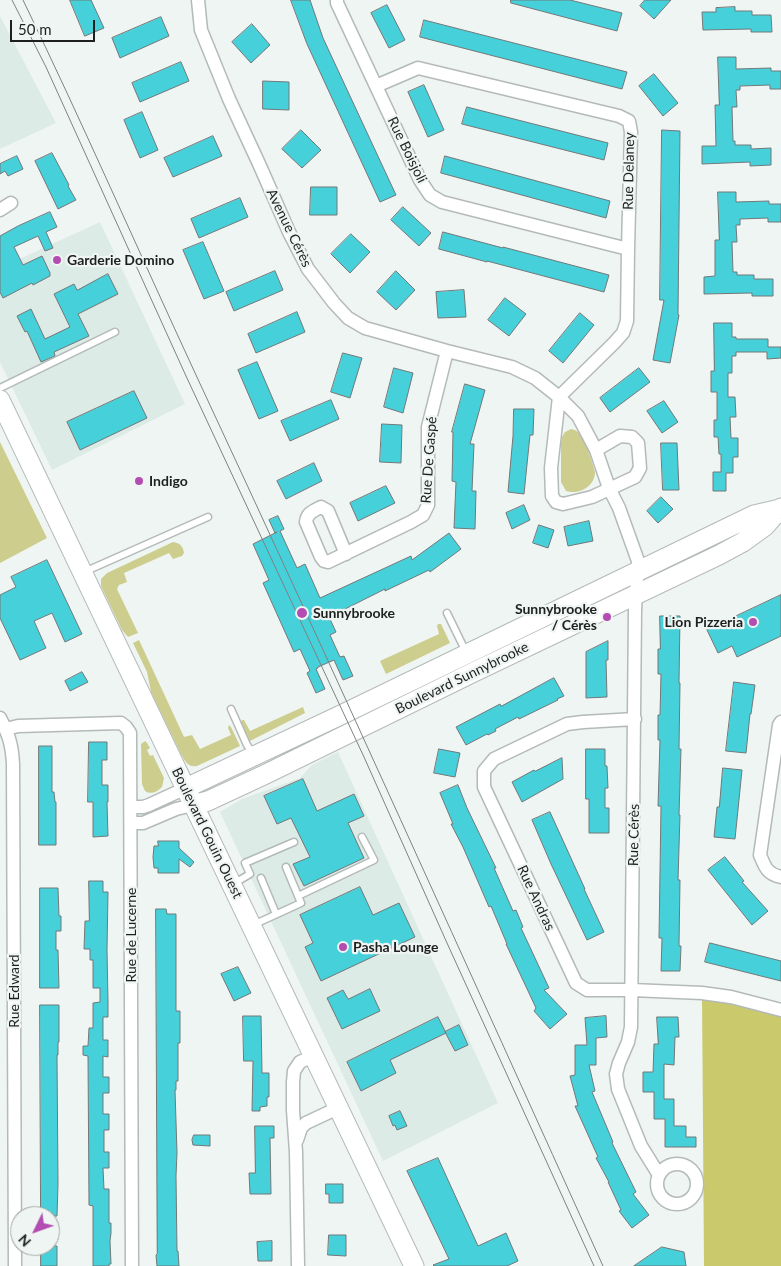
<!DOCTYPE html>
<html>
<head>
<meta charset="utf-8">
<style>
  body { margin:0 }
  #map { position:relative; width:781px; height:1266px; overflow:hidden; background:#eff5f3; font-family:Lato,sans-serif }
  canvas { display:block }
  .north { position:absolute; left:10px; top:1206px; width:50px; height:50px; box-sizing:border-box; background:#eff5f3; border:1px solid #9ba09e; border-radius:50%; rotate:228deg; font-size:14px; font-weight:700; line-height:20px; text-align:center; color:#1e201f }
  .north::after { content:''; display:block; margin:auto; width:18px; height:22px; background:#b34db1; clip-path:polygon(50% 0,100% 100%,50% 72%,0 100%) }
  .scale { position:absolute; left:10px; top:20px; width:85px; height:22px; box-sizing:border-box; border:2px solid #1e201f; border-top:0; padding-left:6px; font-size:15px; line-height:18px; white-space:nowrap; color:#1e201f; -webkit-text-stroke:4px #eff5f3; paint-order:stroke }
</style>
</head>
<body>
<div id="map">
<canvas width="781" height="1266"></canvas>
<div class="north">N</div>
<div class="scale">50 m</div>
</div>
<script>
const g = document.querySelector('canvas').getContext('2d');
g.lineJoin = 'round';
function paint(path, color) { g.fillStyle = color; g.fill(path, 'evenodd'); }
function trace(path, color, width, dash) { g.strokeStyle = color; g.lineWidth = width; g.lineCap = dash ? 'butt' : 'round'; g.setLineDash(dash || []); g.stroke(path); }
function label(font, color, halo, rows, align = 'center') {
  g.font = font + ' Lato,sans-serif'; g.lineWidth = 4.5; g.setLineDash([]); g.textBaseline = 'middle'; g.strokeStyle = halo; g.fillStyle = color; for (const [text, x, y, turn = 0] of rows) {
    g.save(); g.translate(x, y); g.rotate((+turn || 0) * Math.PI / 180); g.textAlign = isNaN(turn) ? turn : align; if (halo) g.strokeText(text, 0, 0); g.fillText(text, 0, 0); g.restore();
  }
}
paint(new Path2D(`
  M0 16 56 123 0 149Z
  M100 222 185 404 52 470 0 362V268Z
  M338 752 498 1103 383 1161 220 812 242 799 300 778 312 765Z`), '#dcebe5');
paint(new Path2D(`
  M571 429C575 430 578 431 581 435 585 439 594 467 595 472 595 487 578 495 566 491L561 482V444L562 437 565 432Z
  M0 442 47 538 0 563Z
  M173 542C180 543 183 546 184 553L182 556 173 559 169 553 124 573 127 582 119 585 117 589 138 633 128 637 122 630 101 586V579L107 573 122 566Z
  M438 624H441L442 626 450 643 386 674 380 661 439 634 437 626Z
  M139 640 184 737 192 735 200 749 231 735 228 728 229 725 231 727 240 746 197 766C188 768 185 761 181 754L151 692 147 672 133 643Z
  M303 707 305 713 250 741 241 722 242 720H244L250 731Z
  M145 741 147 743 150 748 147 750 150 756 153 755 164 778 162 787C157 792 151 795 145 791L142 784 141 744Z`), '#cdcd8d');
paint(new Path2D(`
  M702 993 781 1010V1266H704Z`), '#cac96b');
const building = new Path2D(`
  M70 0H91L104 28 85 36Z
  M291 0H310L323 38 396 195 380 202 307 44Z
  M511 0H570L622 13 617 31 511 3Z
  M645 0H671L654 19 640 6Z
  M387 5 405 40 389 48 371 13Z
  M735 7V11H752V15H771L772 32H751V29L703 30 702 12H716V8Z
  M161 17 169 36 120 58 112 38Z
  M424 20 627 72 622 89 420 37Z
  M252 24 270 45 251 63 232 42Z
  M718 57H736V69L771 68V71H781V89H770V85L740 86V90H736L737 107H732L733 141H735V145H751V149L771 148V165L750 166V162L702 164V146H716L715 105H719Z
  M181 62 189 81 140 102 132 83Z
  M654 74 678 103 663 116 639 86Z
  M263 81 289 82V110L263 109Z
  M424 85 444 130 428 137 408 92Z
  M467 107 608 143 604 160 462 124Z
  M142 112 158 150 140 158 124 120Z
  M301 130 321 150 302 168 282 149Z
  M662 130 680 131 678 314 679 315 670 363 653 360 664 300H660Z
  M213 136 222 156 173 177 164 158Z
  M52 153 69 185 68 186 76 200 58 209 35 161Z
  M17 156 23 169 8 176 5 171 0 174V164Z
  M445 156 610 201 606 218 441 173Z
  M311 187H337V215H310Z
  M718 192H736V202L769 201V204H781V222H768V218L740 219V225H736L737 242H732L733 272H737V275H754V279H773V296H752V293L704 294V277L715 276V240H719Z
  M240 198 248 217 199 238 191 219Z
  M403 207 431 233 419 246 391 220Z
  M50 212 57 227 46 232 53 248 45 251 38 236 14 247 23 265 42 256 50 273V276L33 285 32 283 3 298 0 292V236L18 226Z
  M443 232 503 248V247L609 275 604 292 487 261V262L439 249Z
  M351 234 370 252 350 273 331 254Z
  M203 242 224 291 204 299 183 250Z
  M275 271 283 290 234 311 226 292Z
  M396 271 415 290 396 310 377 292Z
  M108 274 118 294 78 314 89 336 54 352 55 356 41 362 27 331 25 332 17 316 31 309 45 339 70 327 54 294 74 284 77 290Z
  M464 290 466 317 438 318 436 292Z
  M505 298 526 314 509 336 488 320Z
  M297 312 305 332 256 353 248 334Z
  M580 313 594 325 563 363 549 351Z
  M714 323H732V337H736V339H768V347H781V358L767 359V352H736V356H732V373H728V397H735L736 417H730L731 438H738V457H733V473H726V491H713V472H721V454H719L718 437H714V420H717V392H711V371H714Z
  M343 353 362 358 350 398 331 392Z
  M257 362 278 411 259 419 238 370Z
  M394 368 413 373 403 413 384 407Z
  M639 368 650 382 610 412 600 398Z
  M465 384 485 390 470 444H474L472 491H476L475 529 454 528 456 482 452 481 453 432H452Z
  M134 391 147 418 80 450 67 422Z
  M331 400 339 419 290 441 281 421Z
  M664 401 678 422 662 433 647 411Z
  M514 409H534L533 435H530L524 494 508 492 513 436Z
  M382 424 402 425 401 463 380 462Z
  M661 443H677L679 490H663Z
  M314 463 322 481 286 499 277 481Z
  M386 486 395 503 358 521 350 503Z
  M661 497 673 509 658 523 647 511Z
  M524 505 530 520 512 529 506 513Z
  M278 516 284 529 280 531 297 568 305 564 320 598 411 556 412 560 449 533 461 549 430 572 429 570 385 591V589L329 617 336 632 330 635 340 657 344 656 353 676 343 680 334 660 318 667V668L316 669 325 689 316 693 307 673 310 671 300 649 294 652 263 583 269 580 253 544 277 532 275 533 269 520Z
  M589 521 593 541 568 546 564 527Z
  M539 525 554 530 548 548 533 543Z
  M47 560 82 634 65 642 52 613 34 621 46 648 20 660 0 618V595L16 587 11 577Z
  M781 595V636L737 657 732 646 718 653 707 630Z
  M660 616H680L679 683H680L679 749H681L679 815H680L678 880H680L679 946H681L680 971H661L662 938H659L661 806H658L660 740H658V715H660L661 674H658V649H660Z
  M608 641V660H606L607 697 586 698V652Z
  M82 672 88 682 70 691 65 681Z
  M554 678 564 696 557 699 558 700 519 719 518 717 495 729 496 731 488 735 487 734 466 745 456 727 500 704 501 706Z
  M734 682 755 685 751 714H750L746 753 726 751Z
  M89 742H107V760H102V785H108V802H107L108 836 93 837V802H88Z
  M39 746H52V792H54L55 802H56V845H39Z
  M439 749 460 753 455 777 434 773Z
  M586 749H605V766H607L608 788H605V808H609V833H589V799H586Z
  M562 758 563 779 522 802 512 782 534 770 535 771Z
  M723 768 742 770 735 839 714 837 717 807H719Z
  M303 779 317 811 354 794 364 816 348 823 364 858 304 886 293 864 310 857 291 818 277 824 264 796Z
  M458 785 467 808 496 868H494L513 911 516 910 523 927 521 928 549 988 544 990 567 1014 550 1029 534 1011 536 1008 506 944H507L491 906 489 907 463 847 451 824H453L440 793Z
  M550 812 585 889H584L604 932 587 940 551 864 532 820Z
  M158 841H179V848L194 862 190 867 179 859V873H158V868H154L153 857 154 846H158Z
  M725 857 744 881 742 882 768 911 752 925 708 870Z
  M89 881H103V892H108L107 950 108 1002V1017H103V1040H108V1057L103 1056V1077H109V1093H103V1114H109V1130H104V1152H109V1168H103L104 1189H109V1223H111V1233L110 1241 111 1264H109V1266H93V1206L89 1205 88 1056 83 1055V1046H88L89 1028H93V1003L100 1002V988H93V960H90V949H84L85 921H89Z
  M360 887 373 915 399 903 415 937 321 981 305 947 313 943 300 915Z
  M40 888H58L59 916H61V931H56V950H58L59 988H40Z
  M156 909H166L167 914H176V1011H180V1043H178V1081H176V1090H175L177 1153 176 1176 177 1251H178L179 1266H157L156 1255 157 1254Z
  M710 943 781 961V981L705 962Z
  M238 967 251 993 234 1001 221 974Z
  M370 989 380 1011 342 1029 327 998 343 990 348 999Z
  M40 1005H59V1042H58V1055H57L58 1184 57 1216H41Z
  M243 1016H261L262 1073H269V1097H267V1106L260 1107V1111H252L253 1061H244Z
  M606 1016 607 1037 596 1038V1065H589L595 1091 592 1092 613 1142 612 1143 636 1192 633 1194 649 1215 632 1228 619 1211 621 1210 608 1182H609L596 1158 598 1157 575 1106H578L570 1076 575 1075V1045H587L585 1018Z
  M438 1017 446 1033 390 1060 396 1073 361 1091 347 1062Z
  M657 1017H678L679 1037H675L674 1065 664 1064V1099H674V1126H686V1137H696V1147H665V1119H654V1092H643V1072H653L654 1044H658Z
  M459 1025 468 1045 455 1051 445 1032Z
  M400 1111 407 1126 397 1130 395 1125 393 1126 389 1116Z
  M255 1126H274V1138H270L271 1194H250L249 1173H255Z
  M194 1135H210V1146L193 1145 192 1140Z
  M438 1158 478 1246 506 1233 518 1261 507 1266H434L433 1265 449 1259 407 1171Z
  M326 1184H343V1203H329V1194H326Z
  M329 1235H346V1256L328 1255Z
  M272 1241V1261H258L257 1242Z
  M41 1246H57V1266H41Z
  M662 1247 684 1252 686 1266H634Z`);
paint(building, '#45d0da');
trace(building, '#727878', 1);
const lane = new Path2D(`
  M0 388 115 332
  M84 572 208 517
  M447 613 466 652
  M231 709 247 745 254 755
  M261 878 276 914
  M233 884 250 874 245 863 294 842
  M298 896 374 860 362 837
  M253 925 301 903 286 867`);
const street = new Path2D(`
  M198 0 201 30 229 99 260 166 289 232 308 269 334 303 348 318 365 328 447 351 512 367 535 378 559 397 578 416 596 450 609 488 619 508 638 561 635 610 631 1027 628 1042 619 1063 616 1074 618 1089 641 1146 659 1175
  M337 0V3L420 180 430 195 442 202 628 249
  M376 86 418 68 619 116 629 121 631 132 628 249 627 321 623 333 614 343 559 397
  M0 210 11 203
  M559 397 551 468 552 496 556 502 563 504 592 497 635 477 640 468 638 443 632 437 620 436 596 450
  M346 554 328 511 321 507C313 511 307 513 306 522L321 557 324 561 328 562 411 522 423 515 428 505V427L447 351
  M0 718C9 735 12 745 13 764L15 1266
  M635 719 583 722 567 724 494 759 484 771V787L576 983 587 990H632L702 993 731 997 781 1010
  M781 722 779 725 760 855C765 867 767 874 781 877
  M6 729 18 726 121 723 126 727 130 733 132 1266
  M131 807H143L149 805 186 788
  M131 823H143L176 809 193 805
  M297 1140 301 1128 306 1123 338 1108
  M657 1184a20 20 0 1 1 40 0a20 20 0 1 1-40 0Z
  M298 1266 296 1152 293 1110V1082L294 1071 300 1062 313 1056`);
const secondary = new Path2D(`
  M0 400 414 1266
  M186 788 343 714 754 515 780 509
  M193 805 208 801 266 774 476 671 719 555 743 542 765 526 781 508`);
trace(lane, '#b4bab8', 9);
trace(street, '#b4bab8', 15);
trace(secondary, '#b4bab8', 21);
trace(lane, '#fff', 6);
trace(street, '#fff', 12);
trace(secondary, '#fff', 19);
trace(new Path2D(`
  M12 0 46 67 186 376 364 757 447 943 594 1266
  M23 0C83 124 138 250 196 375 334 671 468 968 603 1266`), '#7e8281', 1);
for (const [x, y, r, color] of [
  [57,260,5,"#b34db1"],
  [139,481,5,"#b34db1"],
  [302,613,6,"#b34db1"],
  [607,617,5,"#b34db1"],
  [753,622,5,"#b34db1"],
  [343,947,5,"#b34db1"]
]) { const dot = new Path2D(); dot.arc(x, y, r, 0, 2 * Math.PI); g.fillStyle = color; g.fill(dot); trace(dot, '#eff5f3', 2); }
label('14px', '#1e201f', '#eff5f3', [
  ["Rue Boisjoli",407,150,64],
  ["Rue Delaney",629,171,-89],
  ["Avenue Cérès",289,228,64],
  ["Rue De Gaspé",429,460,-86],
  ["Boulevard Sunnybrooke",462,678,-26],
  ["Boulevard Gouin Ouest",207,833,64],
  ["Rue Cérès",634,835,-89],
  ["Rue Andras",536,898,65],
  ["Rue de Lucerne",131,935,-90],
  ["Rue Edward",14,991,-90]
]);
label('bold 14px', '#1e201f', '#eff5f3', [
  ["Garderie Domino",67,260],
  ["Indigo",149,481],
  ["Sunnybrooke",597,609,"right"],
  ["/ Cérès",597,625,"right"],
  ["Sunnybrooke",313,613],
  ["Lion Pizzeria",743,622,"right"],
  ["Pasha Lounge",353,947]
], 'left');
</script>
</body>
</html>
